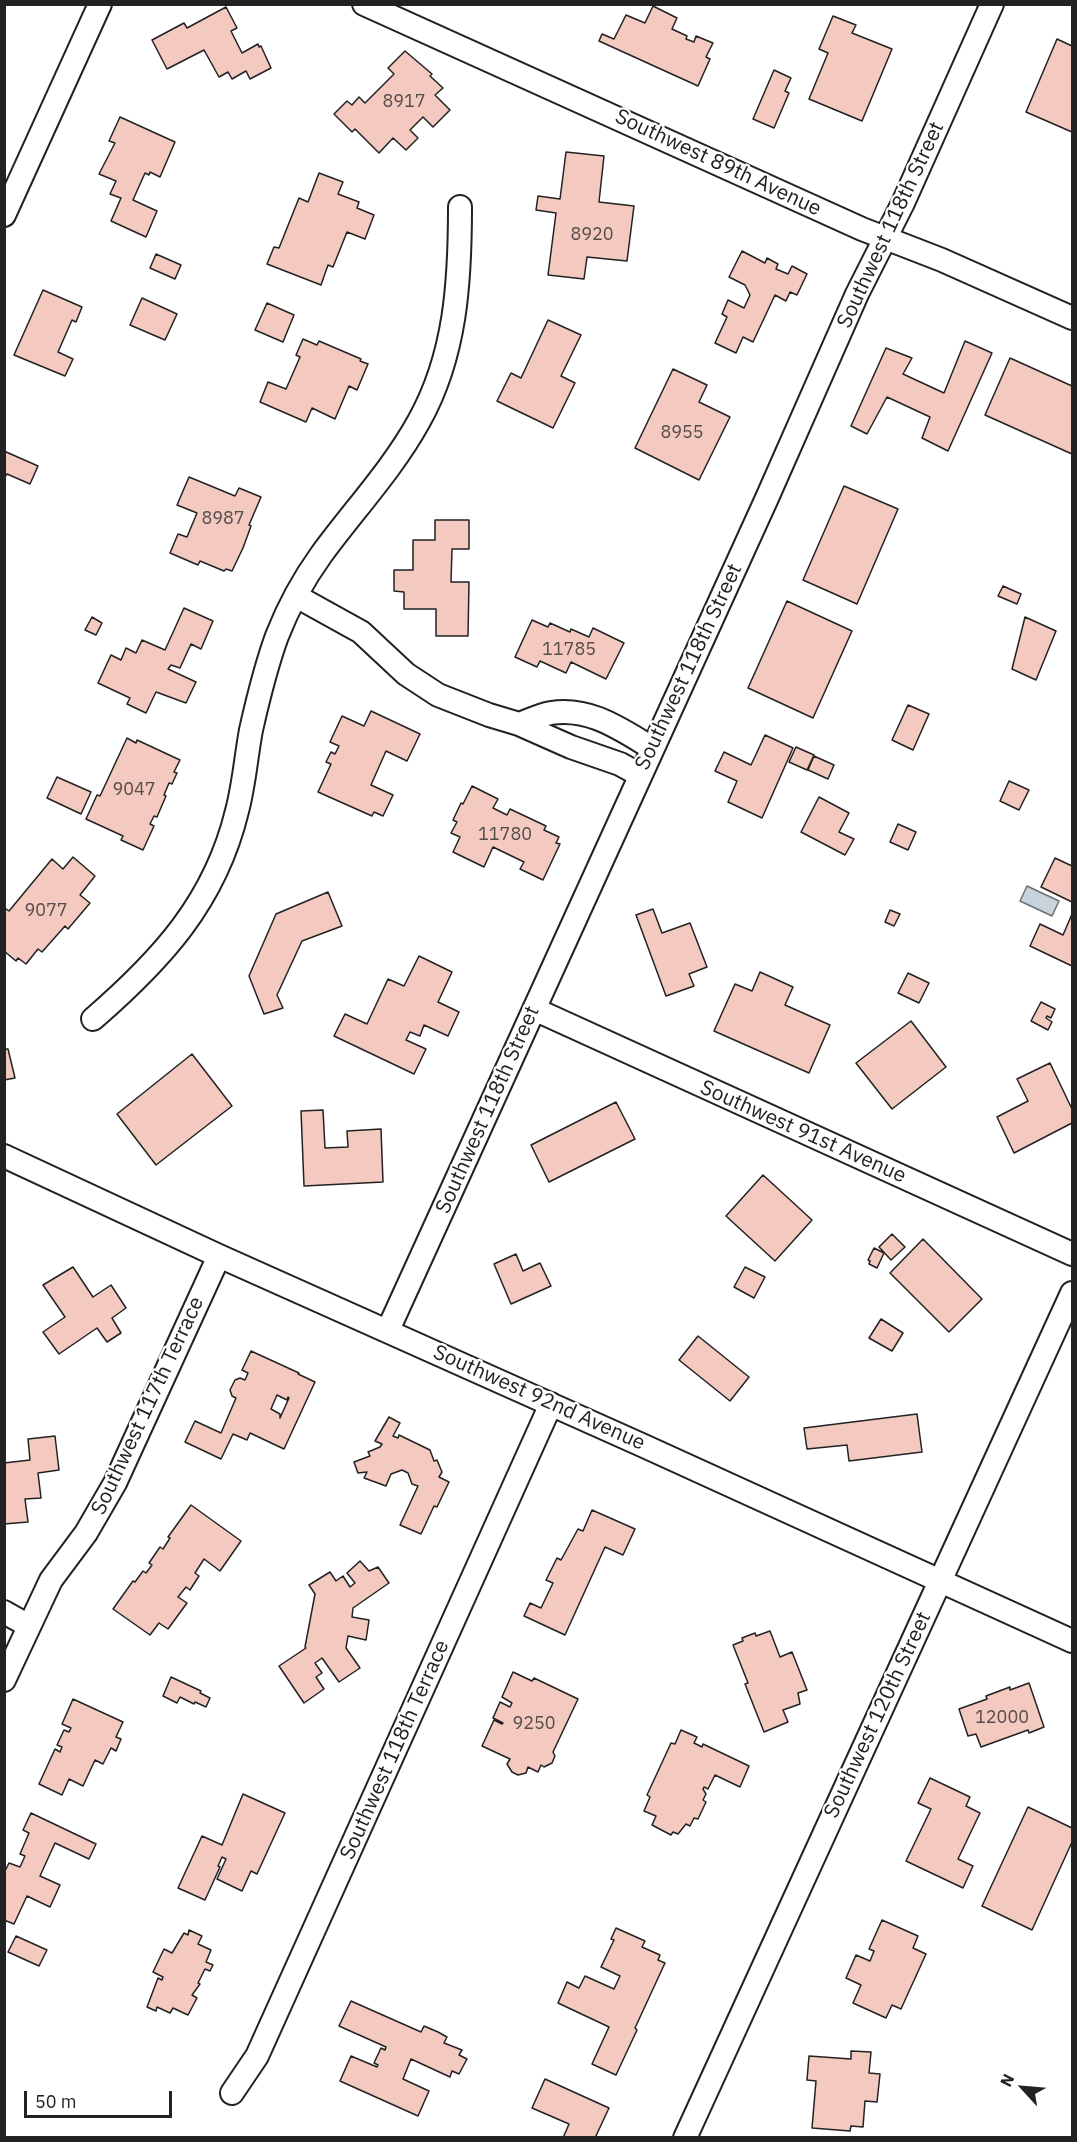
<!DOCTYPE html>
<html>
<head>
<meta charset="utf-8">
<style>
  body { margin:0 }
  #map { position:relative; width:1077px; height:2142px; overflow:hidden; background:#fff; font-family:"IBM Plex Sans",sans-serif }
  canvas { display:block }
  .frame { position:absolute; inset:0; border:6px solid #222; pointer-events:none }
  .north { position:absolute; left:993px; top:2058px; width:60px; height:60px; -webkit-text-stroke:4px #fff; paint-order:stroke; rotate:296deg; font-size:16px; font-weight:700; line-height:24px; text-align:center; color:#222 }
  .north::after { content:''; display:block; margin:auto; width:21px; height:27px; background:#222; clip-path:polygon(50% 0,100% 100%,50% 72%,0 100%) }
  .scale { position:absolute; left:24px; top:2091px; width:148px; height:27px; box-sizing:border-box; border:3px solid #222; border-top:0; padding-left:8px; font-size:18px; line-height:21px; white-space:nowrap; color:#222; -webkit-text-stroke:4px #fff; paint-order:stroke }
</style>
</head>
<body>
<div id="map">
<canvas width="1077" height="2142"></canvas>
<div class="frame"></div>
<div class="north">N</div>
<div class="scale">50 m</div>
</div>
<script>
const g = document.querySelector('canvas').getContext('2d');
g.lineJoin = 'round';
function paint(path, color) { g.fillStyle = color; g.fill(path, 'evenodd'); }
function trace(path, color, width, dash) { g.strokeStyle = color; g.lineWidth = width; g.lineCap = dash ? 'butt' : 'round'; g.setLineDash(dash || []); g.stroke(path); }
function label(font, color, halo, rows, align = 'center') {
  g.font = font + ' "IBM Plex Sans",sans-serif'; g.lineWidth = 4.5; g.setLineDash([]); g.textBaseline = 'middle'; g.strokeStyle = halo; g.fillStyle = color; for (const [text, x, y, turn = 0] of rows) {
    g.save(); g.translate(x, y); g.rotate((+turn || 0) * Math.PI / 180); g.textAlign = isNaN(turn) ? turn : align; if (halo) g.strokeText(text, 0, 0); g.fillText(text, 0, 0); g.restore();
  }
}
const water = new Path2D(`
  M1027 886 1059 901 1052 916 1020 901Z`);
paint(water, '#c7d3dd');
trace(water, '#6f6f6f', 1.5);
const building = new Path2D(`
  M653 6 677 18 672 29 687 36 686 39 694 42 696 36 713 43 706 57 710 59 698 86 599 41 602 34 614 39 626 15 645 23Z
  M226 7 237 28 231 31 242 53 258 44 259 47 261 46 271 68 250 79 246 71 232 79 228 72 219 77 204 50 167 69 152 40 184 23 187 28Z
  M833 16 856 25 852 33 892 49 862 121 809 99 828 53 819 49Z
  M1057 39 1072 46V132L1026 112Z
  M405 51 432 74 430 76 443 88 435 95 450 110 433 127 423 117 410 130 418 138 406 150 393 138 379 153 355 129 352 132 334 114 347 101 352 105 359 97 365 103 394 74 388 68Z
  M774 70 791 78 785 91 789 93 774 128 753 119Z
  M120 117 175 142 160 177 150 172 149 175 145 173 133 200 157 211 146 237 111 221 121 198 110 194 116 181 99 174 115 143 109 141Z
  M566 152 604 156 599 202 634 206 627 261 587 257 584 279 548 275 556 213 536 210 538 196 560 199Z
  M319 173 343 182 338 194 359 202 357 208 374 215 365 239 347 232 333 267 328 265 321 285 267 264 274 247 279 248 299 198 308 202Z
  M742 251 765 263 767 258 778 264 776 269 788 274 792 266 807 274 797 295 790 292 786 301 775 295 753 342 743 337 736 353 715 343 727 317 722 314 728 300 744 308 750 295 745 285 729 277Z
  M156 254 181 265 175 279 150 268Z
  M43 290 82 307 76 322 72 320 58 352 73 359 65 376 14 355Z
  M142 298 177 314 165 340 130 325Z
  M267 303 294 315 283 342 255 330Z
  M548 320 581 335 561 376 575 383 553 428 497 401 511 373 521 378Z
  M303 339 317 345 319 341 361 359 360 361 368 364 357 390 349 386 335 419 312 408 306 422 260 402 268 382 286 389 300 357 296 355Z
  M965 341 992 353 948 451 922 438 930 417 887 397 867 434 851 426 886 348 912 358 903 374 944 393Z
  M1010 358 1072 386V454L985 415Z
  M673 369 707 385 699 402 730 417 699 480 635 448Z
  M4 451 38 466 30 484 7 474 4 478Z
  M189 477 235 496 239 488 261 497 249 525 251 526 243 548 232 571 226 569 224 571 200 561 198 565 170 553 178 534 187 537 197 513 177 505Z
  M844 486 898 509 857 604 803 580Z
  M435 520H469V549H452L451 582H469L468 636H436V609H404V592L394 591V570H413V540H435Z
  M1003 586 1021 594 1017 604 998 596Z
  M787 601 852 631 813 718 748 688Z
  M184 608 213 621 201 649 191 644 180 668 171 665 168 669 196 682 186 703 156 692 146 713 127 704 130 698 98 683 111 655 121 660 126 648 136 653 142 640 165 650Z
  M92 617 102 623 96 635 85 630Z
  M1025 617 1056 631 1036 680 1012 669Z
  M532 620 548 627 550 623 570 632 571 629 589 637 593 628 624 643 606 679 571 662 566 673 540 661 537 667 515 657Z
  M908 705 929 714 913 750 892 740Z
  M371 711 420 734 407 761 386 751 371 785 393 795 383 816 374 812 372 816 318 792 331 764 326 762 331 752 335 754 339 746 330 742 342 716 364 726Z
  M765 735 793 748 762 818 728 802 737 781 715 771 724 752 751 765Z
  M127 738 136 743 137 740 180 760 174 772 177 773 172 784 169 783 164 795 166 796 157 817 154 816 150 824 154 826 143 850 121 840 123 836 86 819 97 795 100 796Z
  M796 747 814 755 807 770 789 762Z
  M814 756 834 765 828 779 808 770Z
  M57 777 91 792 81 814 47 798Z
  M1009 781 1029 790 1019 810 1000 801Z
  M472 786 498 799 493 808 507 815 510 809 546 826 544 830 559 837 556 843 560 844 543 880 520 869 524 862 493 847 484 867 453 852 460 837 451 833 457 822 453 820 461 803 463 804Z
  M819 797 849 813 839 832 854 839 845 855 801 832Z
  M898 824 916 832 908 850 890 842Z
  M73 857 95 876 80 895 90 903 68 929 65 926 42 952 38 949 26 964 18 958 16 961 4 951V911L6 909 9 911 52 859 63 869Z
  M1055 858 1072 866V902L1041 887Z
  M328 892 342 926 302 941 277 995 283 1008 264 1014 249 976 276 914Z
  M653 909 662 933 690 923 707 967 689 974 694 986 666 996 636 915Z
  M890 910 900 914 894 926 885 922Z
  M1072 914V966L1030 946 1040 924 1063 935Z
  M419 956 452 972 438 1002 459 1012 448 1036 424 1025 420 1036 410 1032 406 1040 426 1049 414 1074 334 1036 345 1014 367 1024 388 979 404 986Z
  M760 972 793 987 785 1005 830 1025 809 1073 714 1031 735 984 752 991Z
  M908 973 929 983 919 1003 898 993Z
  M1041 1002 1055 1009 1051 1018 1047 1016 1046 1018 1052 1022 1048 1030 1031 1021Z
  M911 1021 946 1067 892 1109 856 1063Z
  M4 1049H8L15 1078 4 1080Z
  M192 1054 232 1106 156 1165 117 1114Z
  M1050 1063 1072 1109V1123L1014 1153 997 1117 1028 1101 1017 1079Z
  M616 1102 635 1139 549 1182 531 1145Z
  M323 1110 325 1148 348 1147 347 1131 381 1129 383 1182 304 1186 301 1111Z
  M763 1175 812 1220 775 1261 726 1216Z
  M892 1234 905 1247 891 1260 879 1247Z
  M923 1239 982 1299 949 1332 890 1273Z
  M874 1248 884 1253 877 1268 869 1264 870 1261 868 1260Z
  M516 1254 523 1271 540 1263 551 1286 511 1304 494 1264Z
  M73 1267 93 1297 111 1285 126 1308 112 1318 121 1333 107 1342 97 1328 59 1354 43 1332 65 1317 43 1285Z
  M745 1267 765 1277 754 1298 734 1287Z
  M881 1319 903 1333 892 1351 869 1338Z
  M698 1336 749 1377 730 1401 679 1360Z
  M251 1351 299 1373 298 1374 315 1382 284 1449 250 1433 247 1440 233 1434 221 1459 185 1442 195 1421 221 1433 236 1398 232 1396 230 1390 235 1380 240 1378 245 1380 248 1373 242 1370ZM277 1395 287 1400 288 1397 289 1398 280 1418V1414L271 1409Z
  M917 1414 922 1452 849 1461 847 1445 807 1449 804 1428Z
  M389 1417 400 1423 393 1436 398 1438 399 1435 430 1450 434 1461 437 1460 442 1472 439 1477 449 1482 437 1507 434 1506 421 1534 400 1525 418 1486 412 1484 408 1473 402 1470 391 1474 386 1486 364 1478 367 1472 358 1473 354 1462 370 1456 368 1452 380 1447 382 1444 375 1441Z
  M55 1436 59 1470 38 1473 41 1498 25 1499 28 1522 4 1524V1463L30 1460 28 1439Z
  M191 1505 241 1541 220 1571 204 1559 195 1573 199 1576 190 1590 186 1587 178 1597 187 1603 168 1629 159 1623 150 1635 113 1609 133 1581 135 1582 143 1571 146 1573 152 1565 149 1563 160 1547 163 1549 170 1538 168 1537Z
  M592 1510 635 1529 623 1555 605 1547 565 1635 524 1616 530 1603 541 1608 553 1583 546 1580 557 1558 561 1560 578 1529 583 1531Z
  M360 1561 369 1571 378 1567 389 1583 353 1608 352 1617 369 1620 366 1640 348 1636 346 1648 360 1668 339 1682 322 1658 315 1663 322 1673 316 1677 324 1689 304 1703 279 1666 306 1648 305 1647 315 1594 309 1585 330 1572 336 1581 343 1576 350 1587 355 1583 347 1573Z
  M770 1631 780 1657 792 1652 807 1690 798 1693 800 1704 783 1710 788 1722 764 1732 745 1684 748 1683 733 1645 743 1641 742 1638 755 1633 756 1636Z
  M513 1672 532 1681 534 1678 578 1699 553 1752 555 1756 552 1763 544 1767 541 1765 538 1772 528 1767 526 1773 518 1775 512 1772 507 1764 510 1759 482 1746 494 1720 502 1724 503 1723 493 1718 500 1702 510 1707 512 1703 502 1697Z
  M171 1677 201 1691 200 1693 210 1698 206 1707 195 1702 194 1704 180 1697 177 1703 163 1696Z
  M1029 1683 1044 1727 1029 1733 1028 1730 981 1747 976 1734 968 1736 959 1709 987 1699 986 1696 1010 1687V1690Z
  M73 1699 123 1722 116 1737 121 1739 116 1751 111 1748 103 1764 95 1760 83 1786 69 1779 62 1795 39 1784 55 1749 60 1752 62 1747 57 1745 64 1730 69 1732 71 1728 62 1724Z
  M681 1730 697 1737 694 1743 702 1747 703 1744 749 1766 740 1787 715 1775 708 1789 704 1787 703 1789 706 1794 703 1800 706 1802 698 1819 694 1818 690 1826 686 1824 678 1834 673 1832 671 1835 652 1825 656 1816 644 1811 650 1797 647 1795 671 1743 675 1744Z
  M930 1778 970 1797 966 1806 980 1813 958 1859 973 1866 963 1888 906 1861 931 1809 918 1803Z
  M243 1794 285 1813 257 1874 251 1871 242 1891 217 1879 226 1859 222 1857 218 1866 220 1867 205 1900 178 1888 202 1836 222 1845Z
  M1028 1807 1072 1828V1842L1032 1930 982 1906Z
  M31 1813 96 1844 89 1859 55 1843 40 1876 60 1885 50 1907 27 1896 14 1924 4 1920V1873L9 1863 20 1867 25 1856 20 1854 29 1833 23 1830Z
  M882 1920 918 1936 913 1948 926 1954 901 2009 892 2005 886 2018 853 2003 861 1985 846 1978 856 1955 870 1961 874 1951 869 1949Z
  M616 1928 645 1941 642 1947 660 1955 658 1960 665 1963 635 2028 637 2030 616 2075 592 2064 609 2027 558 2003 567 1982 579 1988 585 1976 614 1989 620 1976 601 1967 614 1940 611 1939Z
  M189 1930 202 1936 198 1944 211 1950 206 1962 213 1965 210 1971 205 1969 198 1983 200 1984 192 1995 197 1998 188 2015 173 2008 170 2013 157 2007 156 2011 147 2007 158 1978 162 1980 163 1977 153 1972 164 1949 172 1953 184 1933 188 1935Z
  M16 1936 47 1950 39 1966 8 1952Z
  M351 2001 421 2032 424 2026 438 2032 447 2037 444 2043 462 2050 459 2055 467 2059 459 2074 452 2071 450 2077 411 2059 403 2079 429 2091 418 2116 340 2081 351 2056 377 2067 378 2065 374 2063 381 2048 385 2050 386 2047 339 2026Z
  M851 2051 871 2052 869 2073 880 2074 877 2102 865 2101 863 2127 851 2126 850 2131 812 2128 816 2081 807 2080 809 2056 851 2059Z
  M545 2079 609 2108 595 2138H563L569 2124 532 2108Z`);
paint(building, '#f3c9c0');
trace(building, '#222', 1.5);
const minor = new Path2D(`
  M364 4 862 229 942 260 1072 318
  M4 215 100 4
  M296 596 361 632 406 674 438 695 489 715 519 724 571 747 620 764 640 775
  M519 724C530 720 540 715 551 713 590 707 620 729 652 748
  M534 1009 1072 1254
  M93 1019C161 960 215 902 237 811 244 785 246 757 251 730 258 699 266 666 277 636 288 608 303 580 321 555 353 511 392 470 419 421 456 355 460 281 460 207
  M4 1156 219 1256 644 1446 1072 1641
  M388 1330 767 498 857 294 903 203 992 4
  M4 1612 29 1626
  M4 1680 51 1580 86 1533 115 1483 219 1256
  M232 2093 257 2056 551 1404
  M685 2138 1072 1293`);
trace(minor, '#222', 26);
trace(minor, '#fff', 22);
label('18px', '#564c4a', null, [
  ["8917",404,102],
  ["8920",592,235],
  ["8955",682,433],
  ["8987",223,519],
  ["11785",569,650],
  ["9047",134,790],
  ["11780",505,835],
  ["9077",46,911],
  ["12000",1002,1718],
  ["9250",534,1724]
]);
label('21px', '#222', '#fff', [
  ["Southwest 89th Avenue",718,163,25],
  ["Southwest 118th Street",891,225,-65],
  ["Southwest 118th Street",689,667,-65],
  ["Southwest 118th Street",488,1110,-66],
  ["Southwest 91st Avenue",803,1132,24],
  ["Southwest 92nd Avenue",539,1398,24],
  ["Southwest 117th Terrace",148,1406,-65],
  ["Southwest 120th Street",878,1715,-65],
  ["Southwest 118th Terrace",395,1750,-66]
]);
</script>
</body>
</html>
